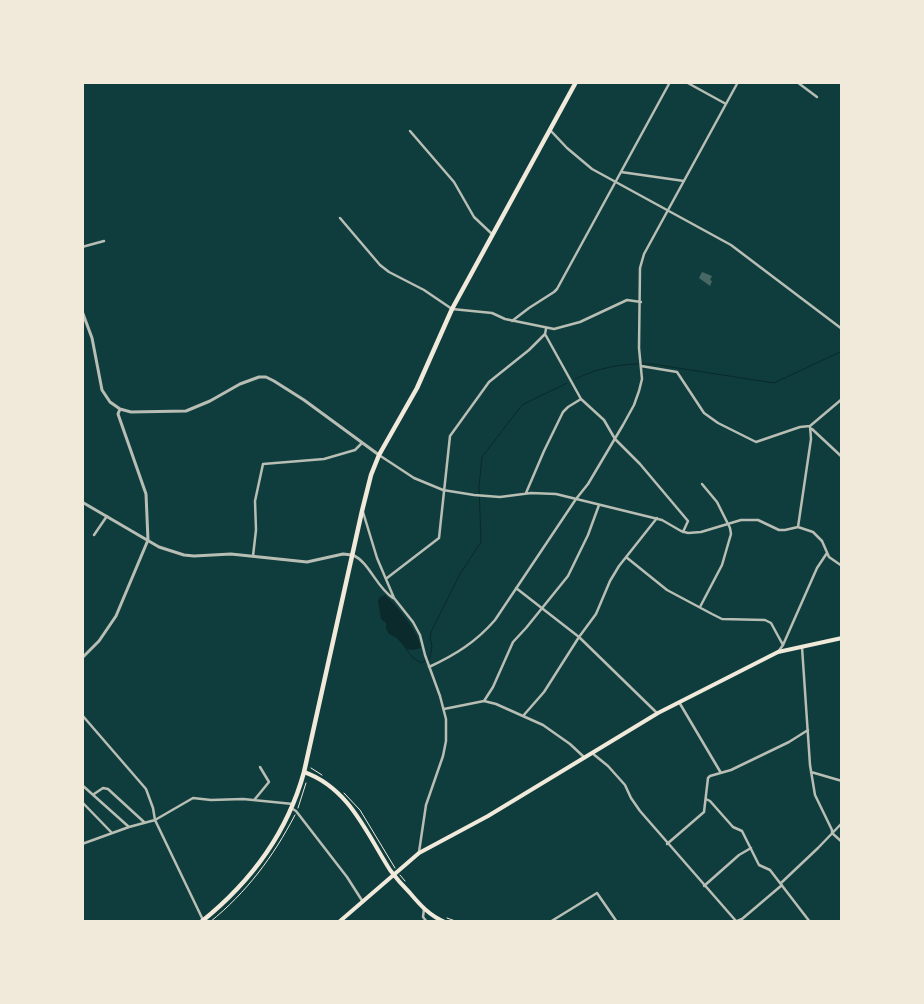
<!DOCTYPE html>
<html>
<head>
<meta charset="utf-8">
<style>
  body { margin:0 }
  #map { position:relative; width:924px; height:1004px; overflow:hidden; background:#0f3d3e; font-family:"DejaVu Sans",sans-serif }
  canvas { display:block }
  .frame { position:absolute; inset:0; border:84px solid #f1e9da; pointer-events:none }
</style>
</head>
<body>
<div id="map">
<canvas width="924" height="1004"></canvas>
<div class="frame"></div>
</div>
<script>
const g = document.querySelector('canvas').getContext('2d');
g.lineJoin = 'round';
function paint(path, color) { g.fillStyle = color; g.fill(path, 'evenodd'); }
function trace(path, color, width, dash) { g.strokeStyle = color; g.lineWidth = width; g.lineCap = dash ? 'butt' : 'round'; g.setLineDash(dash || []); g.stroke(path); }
paint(new Path2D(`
  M385 595C398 607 418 631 421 648L412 650 406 649 397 638 389 634 386 629V623L381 619 378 601 380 597Z`), '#0a2a2b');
trace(new Path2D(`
  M575 379C600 367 624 363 652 364L774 383 842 351
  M406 649 413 658 421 663 430 658 432 646 430 638 431 632 460 574 481 542 479 486 482 457 522 405 567 383`), '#0a2a2b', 1);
paint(new Path2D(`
  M702 272 712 276 710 280 712 281 710 286 699 278Z`), '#486865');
trace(new Path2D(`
  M311 768 322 775
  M344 793 360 810 395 868
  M298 808 306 783
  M400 875 405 881
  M447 918 458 922
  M210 922C247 892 273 857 295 815`), '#f1e9da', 1);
trace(new Path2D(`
  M686 82 726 104
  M797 82 817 97
  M410 131 454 182 474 217 492 234
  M551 131 567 148 592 169 731 245 842 329
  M621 172 684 181
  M340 218 380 265 389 272 424 290 452 309 492 313 505 319 554 329 580 322 627 300 641 302
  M82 247 104 241
  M512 321 529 308 554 292 557 289 670 82
  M545 334 581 399 604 420 615 439 640 464 688 521 683 532
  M641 366 677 372 704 413 718 423 756 442 800 427 810 426 842 399
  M812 429 842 457
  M379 455 414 478 443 490 474 495 500 497 531 493 556 494 662 520 681 531 688 533 701 532 741 520H758L779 530H785L798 527 813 532 822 541 829 557 842 566
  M526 493 544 451 563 412 568 407 581 399
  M363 512 377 558 394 598 413 622 420 635 425 655 440 696 446 719V741L443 756 426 805 419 852
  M798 527 811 439 810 426
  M94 535 107 516
  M353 555C370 563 376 587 393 598
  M253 556 256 530 255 501 263 464 324 459 355 450 362 443
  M626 557 667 590 712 614 722 619 765 620 771 623 783 645
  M387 578 439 538 450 436 489 382 529 350 545 334 546 329
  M516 588 579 637 657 713
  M700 607 722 565 731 534 730 528 717 502 702 484
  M802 647 810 765 815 795 832 830V833L842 842
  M778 652 783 645 817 568 827 553
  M429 667C455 655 476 642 495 620L576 499 588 484 623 425 634 405 639 391 642 379 639 348 640 268 644 254 738 82
  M484 701 493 687 513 642 526 628 568 576 588 535 599 505
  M679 702 721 773
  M444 709 484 701 496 704 543 725 570 744 585 758
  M82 715 146 789 153 808 155 820 203 920
  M523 716 544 692 579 637 596 614 610 581 619 566 657 518
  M592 753 608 766 625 785 631 798 640 811 736 921
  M811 772 842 781
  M82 785 129 827
  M94 794 103 788 108 789 144 822
  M255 799 269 782 260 767
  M706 799 710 801 733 827 742 831 759 865 770 870 810 922
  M82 802 112 833
  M291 808 296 811 347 877 363 902
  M82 844 129 827 155 820 193 798 211 800 243 799 293 804
  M667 844 704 812 708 778 710 776 731 770 789 742 808 730
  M781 883 818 848 842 823
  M704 886 739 855 751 848
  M424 909 423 917 427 922
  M550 922 597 893 617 922
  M735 922 742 919 782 885`), '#b8beb3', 2.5);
trace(new Path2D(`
  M82 311 92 338 102 390 110 402 120 409 131 412 186 411 210 401 240 384 259 377H266L274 381 304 400 379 455
  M82 502 159 547 184 555 194 556 231 554 307 562 343 554 352 555
  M82 658 99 641 116 616 148 540 146 494 118 414 120 409`), '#b8beb3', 3);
trace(new Path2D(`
  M304 772C349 788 366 832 390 870 396 878 403 886 410 893 420 905 430 916 445 922
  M339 922 419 853 488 816 658 713 778 652 842 638`), '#f1e9da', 4);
trace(new Path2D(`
  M201 922C251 882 287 834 304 772L362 511 371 475 379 455 417 388 452 309 576 82`), '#f1e9da', 4.5);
</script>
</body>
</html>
